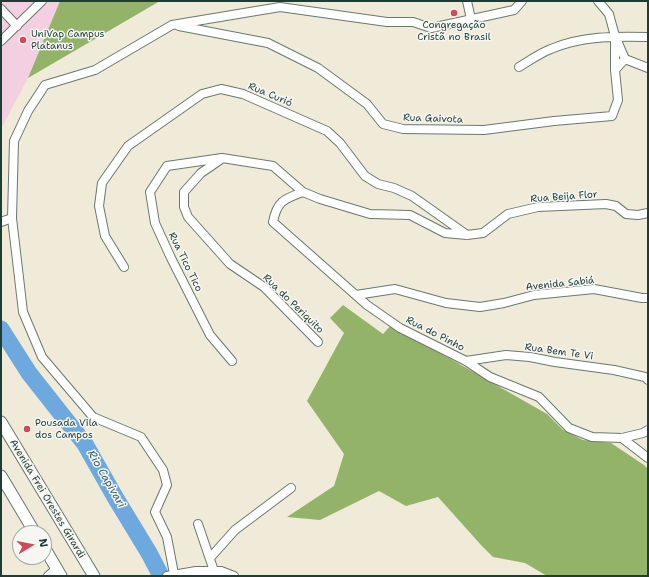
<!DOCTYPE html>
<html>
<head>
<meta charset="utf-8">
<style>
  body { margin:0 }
  #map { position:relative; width:649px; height:577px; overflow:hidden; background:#efebd8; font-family:"Shantell Sans",sans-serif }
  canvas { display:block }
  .frame { position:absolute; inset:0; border:2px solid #1f3d34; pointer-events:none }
  .north { position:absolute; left:12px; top:525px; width:40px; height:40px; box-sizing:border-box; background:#f6f6f2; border:1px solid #a0aca6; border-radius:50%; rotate:80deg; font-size:11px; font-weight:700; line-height:16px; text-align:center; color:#1f3d34 }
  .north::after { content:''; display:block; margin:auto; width:14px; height:18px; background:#d1495b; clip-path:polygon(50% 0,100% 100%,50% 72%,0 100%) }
</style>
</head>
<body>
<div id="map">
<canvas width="649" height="577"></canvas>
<div class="frame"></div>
<div class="north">N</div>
</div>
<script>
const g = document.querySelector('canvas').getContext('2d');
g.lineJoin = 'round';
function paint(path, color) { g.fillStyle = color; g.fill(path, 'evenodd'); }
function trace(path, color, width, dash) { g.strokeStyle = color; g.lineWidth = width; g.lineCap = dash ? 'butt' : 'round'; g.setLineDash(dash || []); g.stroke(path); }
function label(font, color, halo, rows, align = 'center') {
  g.font = font + ' "Shantell Sans",sans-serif'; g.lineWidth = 3; g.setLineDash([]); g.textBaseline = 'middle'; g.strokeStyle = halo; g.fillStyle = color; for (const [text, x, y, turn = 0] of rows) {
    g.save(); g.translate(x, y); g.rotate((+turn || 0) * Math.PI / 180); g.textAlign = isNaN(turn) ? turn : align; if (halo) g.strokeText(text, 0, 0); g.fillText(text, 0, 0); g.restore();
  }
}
paint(new Path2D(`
  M1 1H60L28 78 1 129Z`), '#f2cfe1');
paint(new Path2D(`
  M60 1H160L28 78Z
  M343 305 383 334 391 325 547 414 563 430 583 440 611 443 644 465 648 469V576H547L525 563 493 557 481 545 438 497 406 506 379 491 320 520 287 517 334 486 344 454 307 401 344 333 330 318Z`), '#93b468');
trace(new Path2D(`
  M1 329 29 373 85 444 115 497 149 553 161 576`), '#6da9de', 17);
const street = new Path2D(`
  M467 1 471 19
  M598 1 609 14 615 36 625 59
  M1 9 17 26
  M179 26 268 43 318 68 367 104 383 124 403 129 484 130 554 121 612 116 618 100 615 70 625 59
  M615 39V70
  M1 41 42 1
  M625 59 648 68
  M519 67C529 61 540 53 551 49 581 36 616 36 648 37
  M220 160 201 173 184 192V207L188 217 230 264 264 287 318 342
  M303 192C284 199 277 201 273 222L367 305 400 328 466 361 490 377 539 397 569 428 592 437 622 438 643 433 648 430
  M1 222 12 218
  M124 267 105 236 99 206 102 183 128 146 202 94 221 89 243 94 327 131 340 143 365 176 378 184 394 188 412 196 467 235
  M356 295 395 289 446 303 480 307 504 303 534 295 594 289 642 298H648
  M232 361 210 335 171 258 155 223 150 192 167 166 222 158 273 166 303 192 320 199 370 214 410 215 445 233 467 235 483 233 508 214 538 207 606 204 616 206 626 214 638 215 648 213
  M466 361 506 355 530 357 555 362 614 370 645 377 648 380
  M622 438 648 458
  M198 524 214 571
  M210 558 235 530 291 488
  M174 574 167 537 155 512 167 485 163 470 141 437 93 417 42 357 23 312 12 218 14 141 28 111 45 85 95 70 172 25 280 7 387 22H413L431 28 514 10 522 1
  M48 576 57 568
  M167 576 196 571H221L234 576`);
const secondary = new Path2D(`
  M1 422 94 576
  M1 476 35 533
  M44 547 61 576`);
trace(street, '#687a6d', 10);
trace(secondary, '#687a6d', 13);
trace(street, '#fff', 8);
trace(secondary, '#fff', 11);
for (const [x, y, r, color] of [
  [454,13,4,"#d1495b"],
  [23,40,4,"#d1495b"],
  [27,429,4,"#d1495b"]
]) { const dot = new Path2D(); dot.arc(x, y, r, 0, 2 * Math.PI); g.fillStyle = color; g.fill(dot); trace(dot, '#f6f6f2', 1.5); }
label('10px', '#1f3d34', '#f6f6f2', [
  ["Congregação",454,25,"center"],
  ["Cristã no Brasil",454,37,"center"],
  ["UniVap Campus",31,34],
  ["Platanus",31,46],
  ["Pousada Vila",35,423],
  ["dos Campos",35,435]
], 'left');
label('10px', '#1f3d34', '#f6f6f2', [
  ["Rua Curió",270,95,23],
  ["Rua Gaivota",433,119,2],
  ["Rua Beija Flor",564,197,-4],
  ["Rua Tico Tico",185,262,64],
  ["Avenida Sabiá",560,284,-6],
  ["Rua do Periquito",293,304,44],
  ["Rua do Pinho",435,334,27],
  ["Rua Bem Te Vi",559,352,8],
  ["Avenida Frei Orestes Girardi",47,499,59]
]);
label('italic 11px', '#365d67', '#f6f6f2', [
  ["Rio Capivari",106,479,60]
]);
</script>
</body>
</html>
